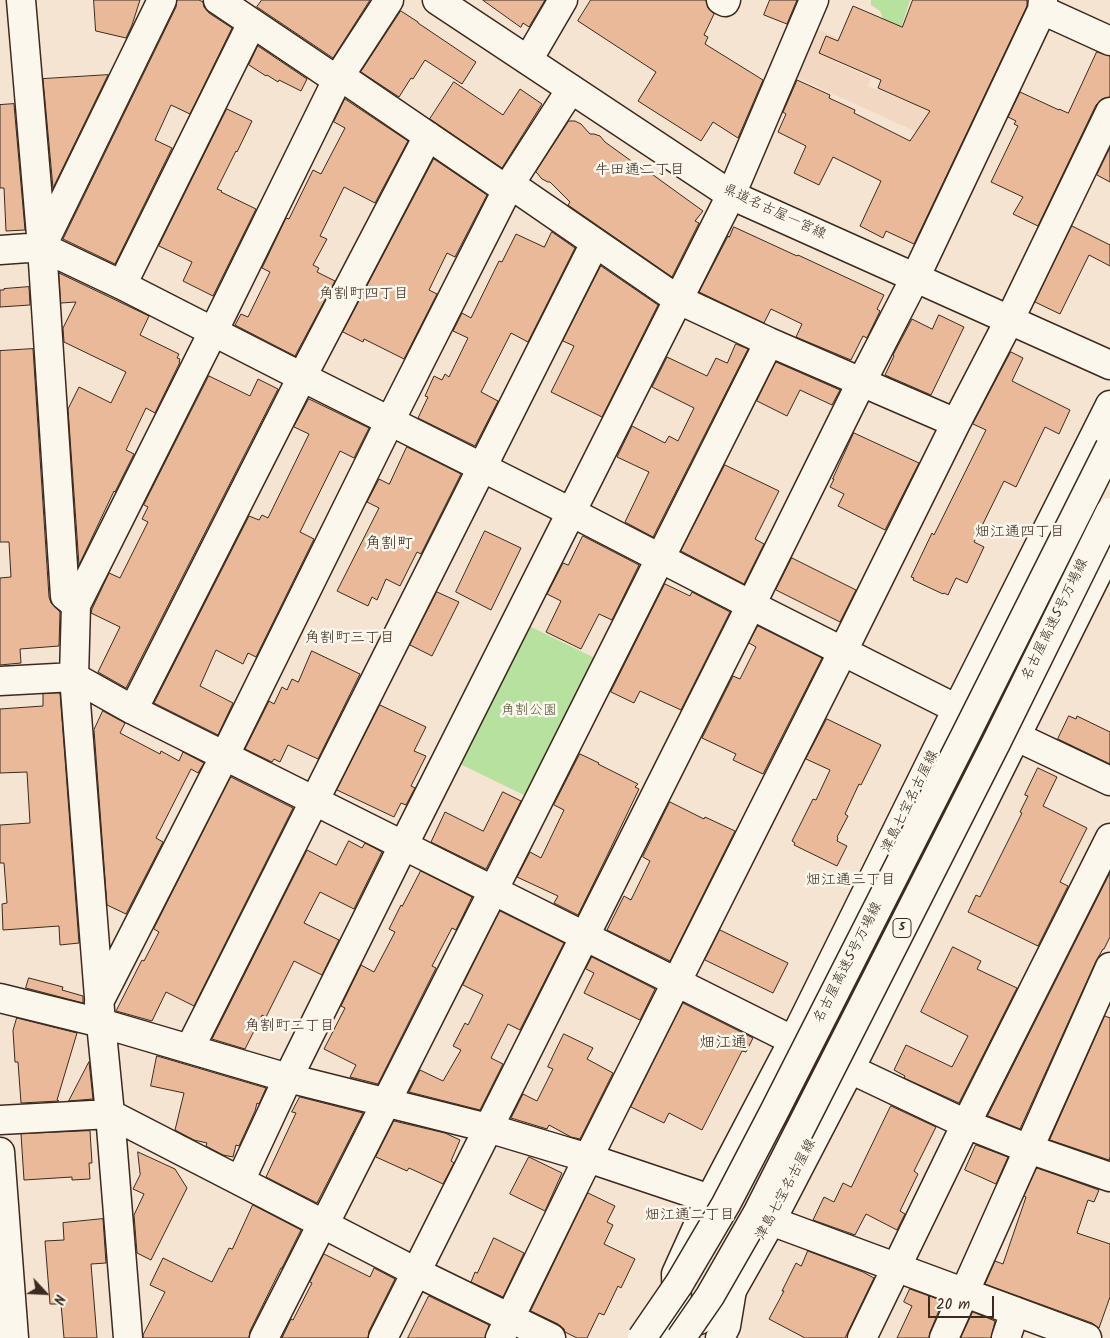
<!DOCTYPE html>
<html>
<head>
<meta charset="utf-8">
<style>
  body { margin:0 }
  #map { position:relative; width:1110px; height:1338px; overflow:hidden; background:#f6e4d3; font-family:Kalam,sans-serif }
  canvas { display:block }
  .north { position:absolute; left:20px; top:1268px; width:50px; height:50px; -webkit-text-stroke:4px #fbf7ec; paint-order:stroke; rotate:115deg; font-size:14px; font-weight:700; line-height:20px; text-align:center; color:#3b2a1e }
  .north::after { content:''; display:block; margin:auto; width:18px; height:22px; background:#3b2a1e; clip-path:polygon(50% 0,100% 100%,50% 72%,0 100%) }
  .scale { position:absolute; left:928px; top:1296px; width:66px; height:22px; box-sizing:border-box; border:2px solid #3b2a1e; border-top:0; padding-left:6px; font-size:15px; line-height:18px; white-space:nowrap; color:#3b2a1e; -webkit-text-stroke:4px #fbf7ec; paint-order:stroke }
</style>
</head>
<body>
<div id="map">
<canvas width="1110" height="1338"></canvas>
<div class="north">N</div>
<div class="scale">20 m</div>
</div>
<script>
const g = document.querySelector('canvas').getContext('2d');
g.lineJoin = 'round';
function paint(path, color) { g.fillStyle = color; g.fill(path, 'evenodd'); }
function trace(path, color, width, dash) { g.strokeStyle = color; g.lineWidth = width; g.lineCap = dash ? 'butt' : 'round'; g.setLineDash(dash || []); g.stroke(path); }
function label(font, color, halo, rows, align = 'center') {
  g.font = font + ' Kalam,"Klee One",sans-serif'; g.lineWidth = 5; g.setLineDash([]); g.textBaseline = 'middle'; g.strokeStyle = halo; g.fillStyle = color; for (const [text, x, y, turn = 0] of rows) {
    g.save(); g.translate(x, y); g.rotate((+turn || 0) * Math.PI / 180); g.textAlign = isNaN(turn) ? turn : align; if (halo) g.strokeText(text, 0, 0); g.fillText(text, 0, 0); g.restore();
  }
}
paint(new Path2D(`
  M983 0H1035L965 154 789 74 810 26 845 41 836 62 871 78 868 86 906 101 915 82Z`), '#f2d7c2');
paint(new Path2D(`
  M871 0H910L902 25 898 29 888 30 880 11 871 5Z
  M525 624 603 662 534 800 456 762Z`), '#b6e19e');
const building = new Path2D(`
  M94 0H140L132 25 126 38 96 31Z
  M177 0H199L203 2 204 7 209 13 232 28 190 114 171 105 155 140 172 148 115 264 63 239 176 7Z
  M262 0H370L333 58 257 7Z
  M483 0H545L529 27 523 23 521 27Z
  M591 0H706L708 8 714 14 704 35 708 37 705 44 763 80 738 138 713 122 701 141 638 101 656 72 578 21Z
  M770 0H797L787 24 764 15Z
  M913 0H1027V6L914 244 886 231 883 238 860 226 881 181 833 157 819 185 794 173 806 146 778 132 786 114 783 112 797 80 830 95 829 98 855 110 854 113 910 141 930 111 878 88 881 80 819 53 826 36 838 41 853 6 902 27Z
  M401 11 418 22V23L476 62 462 84 425 60 413 79 411 78 399 97 361 72Z
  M258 46 307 79 301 91 279 80 278 82 267 75 266 76 249 65Z
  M1097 52 1110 56V97L1102 99 1096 105 1038 226 1013 214 1023 197 991 182 1018 126 1014 124 1016 121 1008 117 1020 92 1059 110V109L1068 113Z
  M108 75 53 188 43 79Z
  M454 82 503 115 520 89 542 104 502 168 430 119Z
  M345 99 408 141 375 203 344 187 320 236 327 239 313 265 319 268 317 272 335 281 295 356 235 325 241 314 248 317 270 272 262 268 286 218 289 219 313 170 321 174 345 128 334 122Z
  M14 104 25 230 6 231 4 188H0V105Z
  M227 109 252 121 237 152 236 151 217 189 222 191 221 192 256 209 213 296 183 281 192 262 159 246Z
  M569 121H575L581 124 590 134H594L600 136 605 142 648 173 649 172 703 211 695 221 699 223 672 277 568 205 570 202 550 182H548L542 179 537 173 536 172Z
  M1110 148V182L1097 175Z
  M434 159 487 195 455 257 447 253 429 290 437 294 404 359 364 339 363 342 343 332Z
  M1072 226 1110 245V266L1089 255 1060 314 1035 302Z
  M734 227 797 256 798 255 884 295 877 309 880 311 867 338 863 336 851 360 796 337 802 324 771 309 764 323 699 292 728 236 729 237Z
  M552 232 575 248 528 342 511 333 481 392 498 401 475 446 418 418 428 397 425 396 434 376 442 380 445 374 449 377 468 338 453 331 462 313 471 318 499 261 502 262 516 234 544 247Z
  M601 266 658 305 602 417 551 392 574 346 563 341Z
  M59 273 149 316 140 335 179 354 177 358 180 359 179 362H180L155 413 146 408 126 450 134 454 115 492 114 491 79 565 68 409 79 387 111 403 126 372 64 342 63 328 76 302 61 303Z
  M29 287 30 305 0 307V290H4V289Z
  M939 315 964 327 931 395 885 375 894 356 893 355 912 319 932 329Z
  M736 344 748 349 653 537 625 522 649 472 617 457 632 426 665 443 669 436 678 441 694 408 652 387 667 357 707 376 716 358 727 363Z
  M33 349 49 597 51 603 60 612 59 646 20 649 21 663 0 665V578L11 577 9 542H0V351Z
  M1011 352 1023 358 1012 381 1070 410 1059 434 1045 427 1016 487 1004 481 974 542 984 547 967 583 956 578 948 595 944 593 943 594 913 580 914 578 911 577 932 533 934 535 986 430 973 424Z
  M776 362 840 390 832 405 800 390 787 416 757 401Z
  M209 376 250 396 258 379 278 389 126 688 98 672 120 627 91 613 92 609 109 573 120 578 148 522 142 519 148 507 144 505Z
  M309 399 369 428 354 458 340 451 300 532 314 539 256 657 248 653 243 664 216 650 200 686 233 703 218 735 154 703 249 516 259 520 262 515 268 518 309 434 294 427Z
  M854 433 919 463 885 530 838 506 844 494 830 487 834 479H833Z
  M407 447 461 474 421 554 417 552 400 586 386 579 377 600 372 597 368 606 337 591 379 508 367 502 379 479 389 484Z
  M725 465 779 491 755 539 764 544 744 584 681 551Z
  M485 531 521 548 491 610 456 592Z
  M583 536 639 565 612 620 599 614 581 649 546 632 561 601 547 594 563 563 568 565Z
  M792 558 856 590 840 622 776 590Z
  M665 584 690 596 692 592 730 612 681 710 640 691 634 703 611 692Z
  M437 592 459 602 432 656 410 645Z
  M758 626 822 658 763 774 733 760 736 754 702 738 733 676 740 679 756 647 749 643Z
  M312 651 360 674 318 759 288 745 280 762 274 759 272 762 245 749 269 701 274 704 282 687 287 690 292 679 298 682Z
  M60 693 79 943 60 945 59 926 3 930 2 904 7 903 4 863H0V825L30 823 27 772 0 773V709L43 706V694Z
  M380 705 426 727 414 751 426 756 411 786 415 788 406 805 401 803 394 817 337 790Z
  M103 711 125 723 120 733 160 754 161 751 179 761 183 752 204 763 198 773 191 769 156 838 163 842 126 914 107 905 94 730Z
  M1069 716 1076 719 1077 716 1110 732V764L1058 739Z
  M827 719 881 745 861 785 859 784 845 814 848 816 837 837 838 838 837 841 847 846 837 866 794 845 795 843 792 841 813 799 816 800 830 770 806 759Z
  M580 754 599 763 598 764 638 784 635 787 639 789 606 858 578 915 554 903 558 896 517 877 530 852 541 858 564 810 554 805Z
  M1038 768 1057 777 1043 806 1087 828 1060 882 1068 886 1038 946 968 912 976 895 980 897 1022 813 1020 812 1028 796 1025 795Z
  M231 777 293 808 194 1006 166 992 152 1021 116 1011 142 960 144 961 159 932 154 929Z
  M503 792 521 801 486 869 431 842 445 812 483 831Z
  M670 802 704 819 705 817 735 831 670 961 607 930 624 896 631 900 650 861 643 857Z
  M349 841 362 848 365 843 382 852 354 909 320 892 304 923 339 940 322 975 294 961 266 1017 262 1015 245 1049 212 1039 307 850 336 865Z
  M421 871 472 897 456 930 452 928 432 966 436 968 378 1084 350 1077 356 1065 324 1049 345 1008 341 1006 361 965 374 972 395 932 389 929 401 905 402 906Z
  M1110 873V937L1104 949H1103L1096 961 1020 1129 988 1116Z
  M500 911 564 943 520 1030 508 1024 491 1058 503 1064 480 1110 409 1092 420 1070 443 1081 461 1050 453 1046 465 1023 468 1025 483 995 463 985Z
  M720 930 788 963 773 993 705 960Z
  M953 947 981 961 977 969 1017 988 959 1103 904 1078 905 1076 894 1070 906 1045 952 1067 968 1036 921 1012Z
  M592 957 655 989 640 1020 584 993 594 973 586 969Z
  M29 978 63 987 62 990 83 996V1003L26 988Z
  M683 1003 753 1038 746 1052 742 1051 702 1130 669 1113 664 1123 631 1107Z
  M1105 1016 1110 1018V1157L1109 1160 1050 1140Z
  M17 1018 77 1033 57 1100 59 1101 21 1103 18 1062H15L13 1031Z
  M564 1034 593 1048 587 1059 613 1073 580 1139 571 1137 549 1125 547 1129 511 1118 523 1094 537 1101 553 1069 548 1067Z
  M157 1056 266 1088 259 1104 257 1103 255 1111 239 1146 236 1145 233 1157 223 1155 206 1146 207 1143 194 1140 175 1130 184 1093 151 1086Z
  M89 1062 93 1099 69 1101Z
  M300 1097 363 1113 317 1203 266 1177 296 1113 292 1112Z
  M891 1106 936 1127 914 1171 918 1174 900 1211 905 1214 897 1230 866 1214 855 1235 813 1220 824 1197 834 1202 843 1183 851 1187Z
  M394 1121 445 1133 460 1140 451 1161 454 1163 443 1184 409 1168 407 1171 376 1157Z
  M90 1131 92 1163H89L90 1179 72 1180V1177L24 1180 21 1134Z
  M976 1145 1008 1157 996 1184 965 1170Z
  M138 1152 175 1169 187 1188 151 1260 137 1253 134 1215 144 1194 133 1189 140 1175Z
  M529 1157 562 1173 545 1211 510 1194Z
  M1037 1168 1099 1190 1094 1202 1088 1200 1077 1233 1110 1244V1297L1099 1328 1092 1323 985 1284 995 1261 1003 1264 1026 1197 1024 1196Z
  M588 1193 615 1206 607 1222 613 1225 604 1244 635 1259 621 1288 618 1286 604 1315 599 1313 587 1338H577L565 1332 564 1329 558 1324 531 1311Z
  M253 1205 301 1230 282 1268H281L250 1331 249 1338H143V1335L165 1292 150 1285 163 1258 212 1282 229 1248 232 1249Z
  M103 1219 106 1263 91 1264 97 1338H64L61 1304H50L45 1241 64 1240 63 1223Z
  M494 1238 524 1253 503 1297 471 1282 475 1272 477 1273Z
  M808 1251 863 1272 874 1278 845 1338H805L769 1319 784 1291H782L796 1263 801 1266Z
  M324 1254 370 1277 374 1268 395 1279 369 1331 368 1338H282L291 1319 293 1320 312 1283 310 1282Z
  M910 1289 943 1301 930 1332 929 1338H897L912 1306 904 1302Z
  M429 1296 489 1325 485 1338H408Z
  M973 1312 995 1321 991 1338H961Z`);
paint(building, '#e9b999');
trace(building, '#3b2a1e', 1);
const minor = new Path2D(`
  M21 0 42 247 65 596 76 605
  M218 0 337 80
  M721 0 725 2 726 0
  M1042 10 1110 41
  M528 60 563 0
  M340 76 507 190
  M510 184 677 299 769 342 956 423
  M42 246 162 0
  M0 250 42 247 122 285 302 377 571 512 751 605 957 709
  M122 285 252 23
  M0 681 74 677 133 710 850 1069 966 1124 1029 1149 1110 1177
  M133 710 302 377 428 136
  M1015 736 1110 781
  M0 998 101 1023 288 1078 488 1128 588 1158 710 1199
  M99 1002 225 755 390 421 510 184 571 89
  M190 1048 595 243
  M0 1120 110 1114 240 1181 288 1078 403 846 731 195 814 0
  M0 1152 14 1338
  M240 1181 416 1272 551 1338
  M771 1221 1087 1338
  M324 1225 493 891 769 342
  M128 1338 110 1114 101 1023 74 677 76 605 213 332 337 80 389 0
  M264 1338 322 1224
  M383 1338 751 605 861 383 915 278 1042 10 1043 0
  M500 1338 588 1158 843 651 956 423 1009 321 1110 112
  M720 1338 726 1326 732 1290
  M862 1338 966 1124 1110 838
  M944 1338 1110 967
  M1006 1338 1015 1311`);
const major = new Path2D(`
  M437 0 731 195 1110 365
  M699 1320 702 1315 732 1290 771 1221 850 1069 1110 548
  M661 1338 677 1305 676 1274 710 1199 793 1041 957 709 1110 405`);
trace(minor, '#3b2a1e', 31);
trace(major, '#3b2a1e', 31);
trace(minor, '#fbf7ec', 28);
trace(major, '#fbf7ec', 28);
const highwayBridge = new Path2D(`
  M642 1338 679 1284 726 1204 774 1112 966 734 1110 447
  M681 1338 710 1296 757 1214 996 743 1110 512`);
trace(highwayBridge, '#3b2a1e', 31, []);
trace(highwayBridge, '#fbf7ec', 28);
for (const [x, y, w] of [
  [902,928,18]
]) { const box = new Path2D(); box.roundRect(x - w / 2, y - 9.5, w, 19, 4); g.fillStyle = '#fbf7ec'; g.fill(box); trace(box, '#3b2a1e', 1); }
label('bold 12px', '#3b2a1e', null, [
  ["5",902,928]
]);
label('14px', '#3b2a1e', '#fbf7ec', [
  ["県道名古屋一宮線",774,213,25],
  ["名古屋高速5号万場線",1056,620,-64],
  ["津島七宝名古屋線",911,802,-64],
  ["名古屋高速5号万場線",849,963,-63],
  ["津島七宝名古屋線",787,1190,-62]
]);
label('14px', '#5a583e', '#fbf7ec', [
  ["角割公園",529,712]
]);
label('15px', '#3b2a1e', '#fbf7ec', [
  ["牛田通二丁目",640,171],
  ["角割町四丁目",364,295],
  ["畑江通四丁目",1020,533],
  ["角割町三丁目",350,639],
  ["畑江通三丁目",851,881],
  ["角割町二丁目",290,1027],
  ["畑江通二丁目",690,1216]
]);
label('16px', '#3b2a1e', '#fbf7ec', [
  ["角割町",389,545],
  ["畑江通",723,1044]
]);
</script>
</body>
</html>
